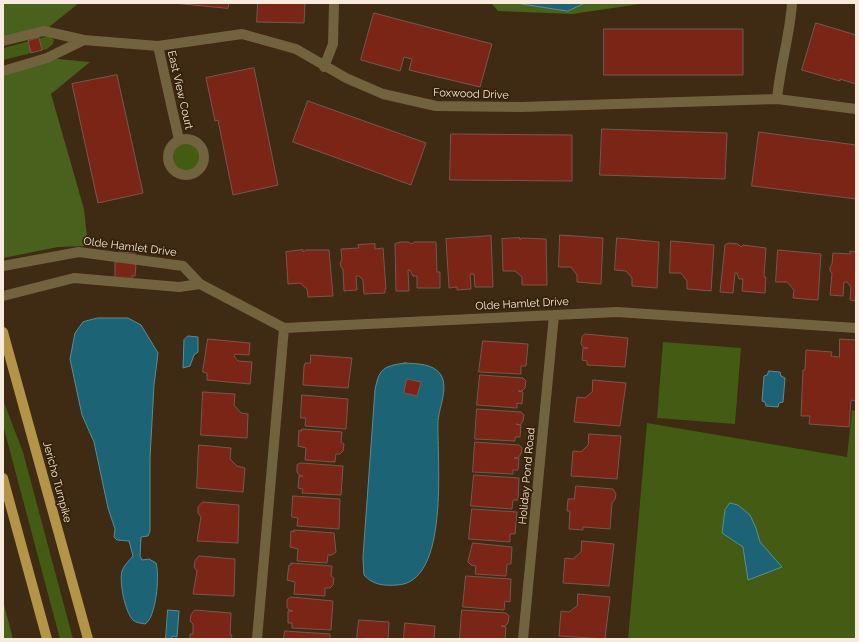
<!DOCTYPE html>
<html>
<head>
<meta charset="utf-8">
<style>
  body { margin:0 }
  #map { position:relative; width:859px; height:642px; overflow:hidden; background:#3f2a14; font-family:Raleway,sans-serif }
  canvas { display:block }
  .frame { position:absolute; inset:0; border:4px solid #f8eadd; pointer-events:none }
</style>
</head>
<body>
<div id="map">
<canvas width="859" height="642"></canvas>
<div class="frame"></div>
</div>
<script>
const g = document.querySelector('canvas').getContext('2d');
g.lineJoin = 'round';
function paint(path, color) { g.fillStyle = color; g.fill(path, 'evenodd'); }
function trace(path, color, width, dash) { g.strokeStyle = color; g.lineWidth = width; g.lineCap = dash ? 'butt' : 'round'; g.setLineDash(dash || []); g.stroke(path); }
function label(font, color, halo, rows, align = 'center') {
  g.font = font + ' Raleway,sans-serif'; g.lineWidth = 3.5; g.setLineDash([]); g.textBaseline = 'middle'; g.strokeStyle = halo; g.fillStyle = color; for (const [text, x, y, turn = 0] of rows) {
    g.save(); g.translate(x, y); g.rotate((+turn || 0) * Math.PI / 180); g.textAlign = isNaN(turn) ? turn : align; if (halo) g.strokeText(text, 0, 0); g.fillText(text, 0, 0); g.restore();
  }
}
paint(new Path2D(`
  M45 37H51L54 40 53 44 47 49 3 60V48Z
  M172 157a14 14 0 1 1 28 0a14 14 0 1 1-28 0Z
  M663 342 741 348 735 424 657 418Z
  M3 400 23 452 73 639H60L3 425Z
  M852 410 856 411V639H628L647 423 847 457Z`), '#435b12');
paint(new Path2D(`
  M3 3H79L44 31 3 41Z
  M491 3H647L572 14 498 11Z
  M47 58 90 62 51 94 84 209 88 246 58 247 3 258V71Z
  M3 601 13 639H3Z`), '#49611d');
const water = new Path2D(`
  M516 3H585L568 11Z
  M98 318H128L141 325 158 353 154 385 150 458V531L148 536 141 537 140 556 142 560 149 559 156 563C160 576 156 618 145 624 141 623 136 623 133 620 125 612 119 582 122 571 124 565 129 561 133 556L129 541 117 540 114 537 115 529 108 508 94 442 82 415 70 359 75 333 83 322Z
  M188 336 198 337V352L194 355 190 366 183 368 184 340Z
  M405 363C417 364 433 363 441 375 449 389 438 409 438 423 437 459 450 583 397 585 384 586 373 585 364 575L363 557 375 390C379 369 383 366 405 363Z
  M769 371 780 372 781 376 785 378 783 402 779 403 778 407 766 406 765 402 762 401 764 376 767 375Z
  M730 503 738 505 750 515 756 528 760 542 782 567 748 580 743 547 722 533 725 510Z
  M168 610 179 611 177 637 172 636V639H166Z`);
paint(water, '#1c6375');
trace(water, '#5e8c94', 1);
const building = new Path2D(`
  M173 3H229L228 8Z
  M258 3H305L304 23 257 22Z
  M374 13 492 44 480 87 409 70 412 59 404 57 400 71 361 60Z
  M816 23 856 35V84L840 79V81L802 70Z
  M604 29H743V75H604Z
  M39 38 42 50 31 53 28 41Z
  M254 68 278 185 233 195 218 120 215 121 206 78Z
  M117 75 143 193 98 203 72 84Z
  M308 101 426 143 411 185 293 142Z
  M602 129 727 133 725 179 600 175Z
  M759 132 856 145V199L752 186Z
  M451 134 572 135V181L450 180Z
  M560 235 603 238 601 284 577 282V275L571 267H559Z
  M491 236 493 287H475L474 274H470L471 289 457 290V287L449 288 446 239Z
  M520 238V240L522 238 546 239 547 285H522V277L515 271H503L502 239Z
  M617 238 659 242 657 288 632 286V278L626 271 615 270Z
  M671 241 714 245 711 291 687 289V281L681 273H670Z
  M401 242H408L412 244 414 242H436L437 272H440V288H417V276H413L410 270H408L409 291H396L395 244Z
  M730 243 738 244 741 247 743 245 766 248 764 277H766L765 293 742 291 743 279H739L737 273H735L733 293 720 292 725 245Z
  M375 244V249L383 248 386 289H385V293L364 294 363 280 359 276H356L357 290 344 291 343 269 341 267 340 263 342 260 341 249 359 248 358 245Z
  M303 250V252L306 250H329L333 296 308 297 307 289 300 283 288 284 286 252Z
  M778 250 821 254 818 300 793 298 794 290 787 282H776Z
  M850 251 856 252V301L850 300 851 287 847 282H844L843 296 830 295 832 273 830 271V267L832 264 833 253 850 254Z
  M119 252 135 253 134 264H136L135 276H132L131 287 115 285V262H118Z
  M585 334 628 338 625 367 587 365V361L582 360 583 348H588H584L581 344 582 337Z
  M208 339 250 343 249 355 235 354 234 356 238 361 252 362 250 384 207 380V373L203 372Z
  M840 339 856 340V401L851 400 849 427 809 424 810 416H801L803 370H805L806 350 832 352 831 356 839 357Z
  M483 341 528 344 526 366H521V374L479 372Z
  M311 355 352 358 348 388 303 385 304 367 305 363H310Z
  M480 375 523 378 526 381 525 388 522 391H518L523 392 522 404 517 403V408L477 405Z
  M407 379 421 382 417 396 404 393Z
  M593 380 626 383 620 426 574 422 577 397 585 398 592 392Z
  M203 392 235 394 234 405 241 413 248 414 247 438 201 435Z
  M302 395 348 399 346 429 305 426 306 418H301Z
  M477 409 521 412 524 415 523 421 520 425 516 424 521 425 520 437H515V441L475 439Z
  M302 429 342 432 341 442 344 444 343 451 340 454H336L335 462 305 460 306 448 298 446 299 430 301 431Z
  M589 434 621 436 617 479 571 476 573 451 581 452 588 445Z
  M475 442 519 445 522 448 521 454 518 458H514H519L518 470H513V474L473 472Z
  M199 445 231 448 230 459 237 466 245 468 243 492 197 488Z
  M301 463 343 466 341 495 302 493 303 489 298 488 299 476H303H300L297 472V465Z
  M474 475 519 478 518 500H513L512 509 471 506Z
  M576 486 613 489 616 494 615 499 612 503 610 529 583 527V530L569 529 570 511H567L568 499H574Z
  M293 496 340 499 339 529 297 526 298 518 292 517Z
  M203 502 239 505 238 543 197 541 201 517 198 513V507Z
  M472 509 517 512 515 534H510V542L469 539Z
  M294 530 334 533 336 552 332 555H328L327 563 297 561 298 549 290 547 291 531 294 532Z
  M582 541 614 544 609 586 563 583 565 558 573 559 581 552Z
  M473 543 512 547 511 564H507L506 576 475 574 476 566 471 565 468 562Z
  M199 556 235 559 234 596 193 594 197 571 194 567 195 561Z
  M291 563 332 566 331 576 334 578 333 585 330 588H325V596L294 594 295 582 287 580 289 565H291Z
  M466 576 511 579 510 602 505 601 504 610 463 607Z
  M578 594 610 597 605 639 559 636 561 611 569 612 577 606Z
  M291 597 333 601 331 630 292 628V623H288V611H293L289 610 287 607V600Z
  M195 610 231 613 230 635H232L231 639H190V634H193V624L190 621 191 615Z
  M462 610 506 613 509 616 508 623 505 626H501L506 627 505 639H460Z
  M359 620 389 622 388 639H357Z
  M405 623 435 626 434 639H404Z
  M285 631 330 634V639H284Z`);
paint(building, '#7b2516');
trace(building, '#78574f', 1);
trace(new Path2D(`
  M792 3C790 35 780 66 777 99L856 109
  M3 41 44 31 84 40 158 46 242 34 296 49 346 78 383 94 436 106 521 107 777 99
  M158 46 179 140
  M324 67 333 44 334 3
  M3 71 47 58 84 40
  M168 157a18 18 0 1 1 36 0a18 18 0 1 1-36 0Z
  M3 266 79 252 183 266 200 284 284 328 617 312 856 328
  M3 296 74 278 179 287 200 284
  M257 639 284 328
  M523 639 554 315`), '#72633f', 10);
trace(new Path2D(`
  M3 332 88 639
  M3 478 47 639`), '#b49547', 10);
label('11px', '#f8eadd', '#342109', [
  ["East View Court",180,90,77],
  ["Foxwood Drive",471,94,2],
  ["Olde Hamlet Drive",130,247,7],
  ["Olde Hamlet Drive",522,304,-3],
  ["Holiday Pond Road",527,476,-85],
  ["Jericho Turnpike",57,482,75]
]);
</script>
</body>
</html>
